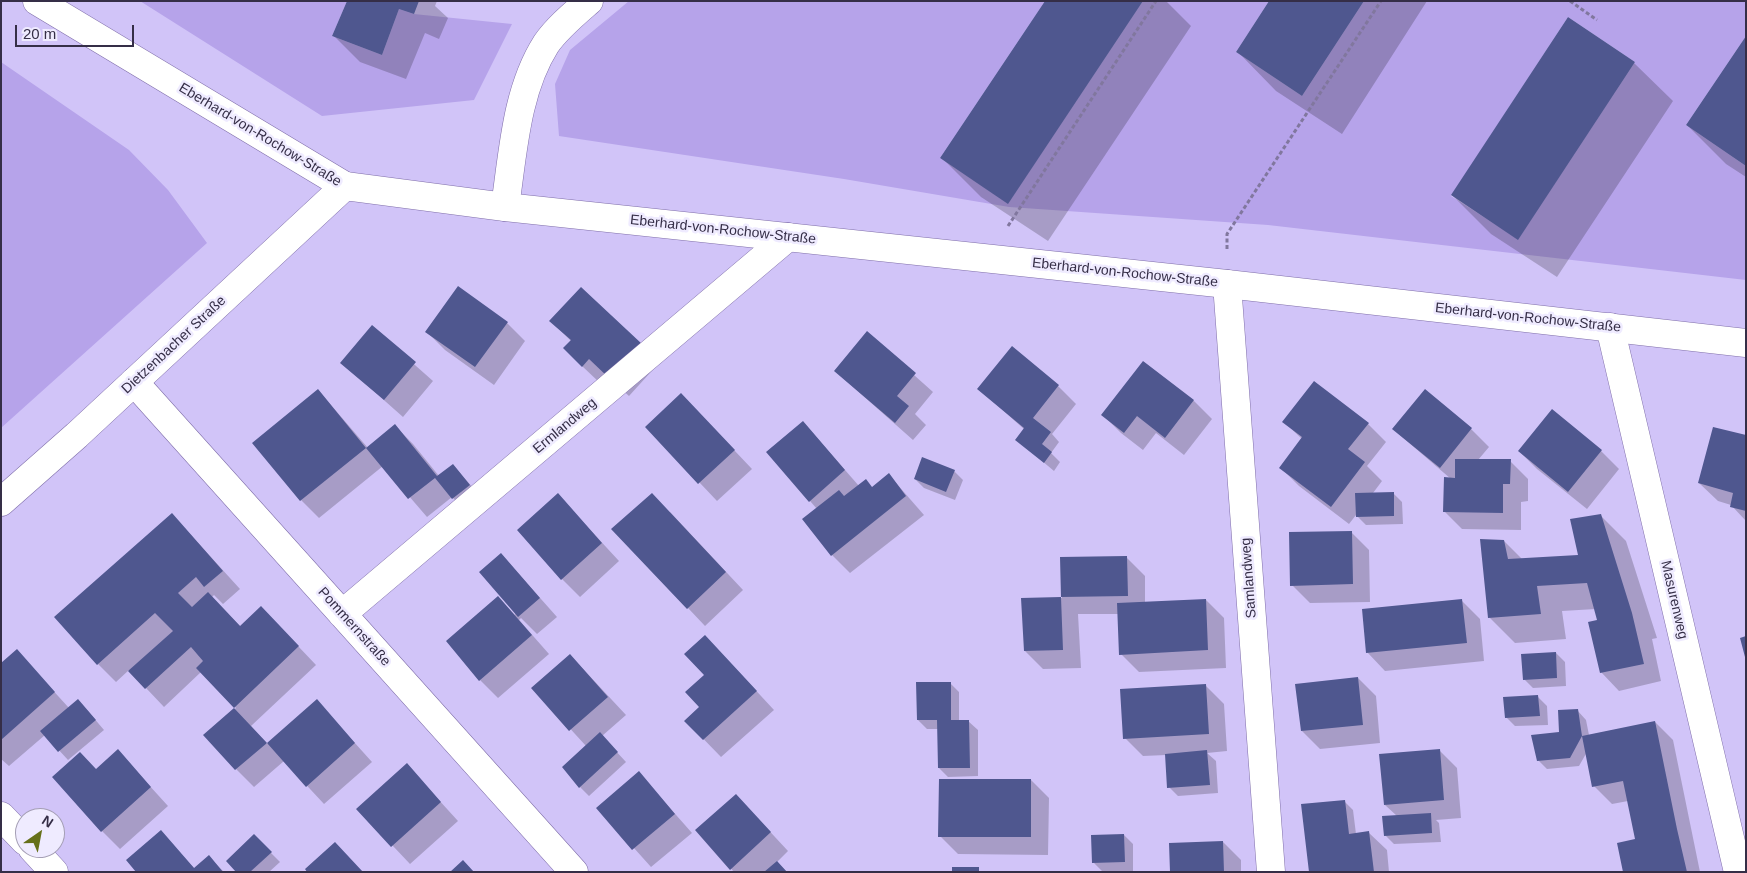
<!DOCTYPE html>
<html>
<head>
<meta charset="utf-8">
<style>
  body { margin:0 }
  #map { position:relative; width:1747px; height:873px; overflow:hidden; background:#d1c4f8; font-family:Arial,sans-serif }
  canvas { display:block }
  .frame { position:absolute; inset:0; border:2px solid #352e47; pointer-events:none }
  .north { position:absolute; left:15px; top:808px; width:50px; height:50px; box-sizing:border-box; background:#efebff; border:1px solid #a59fb5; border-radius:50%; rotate:33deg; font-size:14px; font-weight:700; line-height:20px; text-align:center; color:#352e47 }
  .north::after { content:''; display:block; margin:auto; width:18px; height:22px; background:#66701a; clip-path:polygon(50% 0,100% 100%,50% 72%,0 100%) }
  .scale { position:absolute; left:15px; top:25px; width:119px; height:22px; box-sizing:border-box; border:2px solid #352e47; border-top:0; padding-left:6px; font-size:15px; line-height:18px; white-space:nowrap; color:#352e47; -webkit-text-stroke:4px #efebff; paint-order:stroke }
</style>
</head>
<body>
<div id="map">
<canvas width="1747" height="873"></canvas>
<div class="frame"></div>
<div class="north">N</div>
<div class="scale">20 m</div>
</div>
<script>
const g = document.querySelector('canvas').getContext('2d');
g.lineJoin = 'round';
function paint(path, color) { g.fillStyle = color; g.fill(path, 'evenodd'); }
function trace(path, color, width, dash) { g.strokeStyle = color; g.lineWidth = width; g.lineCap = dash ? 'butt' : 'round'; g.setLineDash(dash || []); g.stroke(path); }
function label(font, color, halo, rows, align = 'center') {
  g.font = font + ' Arial,sans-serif'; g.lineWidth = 5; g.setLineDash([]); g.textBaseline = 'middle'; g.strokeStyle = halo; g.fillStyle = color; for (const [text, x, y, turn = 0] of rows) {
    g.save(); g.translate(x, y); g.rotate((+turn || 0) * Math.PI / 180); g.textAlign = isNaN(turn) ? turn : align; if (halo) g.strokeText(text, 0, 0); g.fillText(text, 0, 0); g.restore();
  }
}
paint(new Path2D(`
  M140 1H347L332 36 382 55 399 9 414 14 512 24 474 100 322 116Z
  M629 1H1045L940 158 1008 203 1143 1H1269L1236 52 1302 96 1364 1H1746V36L1686 125 1746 166V280L1268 225 1009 207 844 179 559 136 555 84 570 50ZM1568 17 1635 62 1518 239 1451 196Z
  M1 62 129 150 168 190 207 243 1 428Z`), '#b6a3ea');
paint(new Path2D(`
  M348 1H437L435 6 448 18 439 39 425 33 406 79 360 62 334 36Z
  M1047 1H1166L1191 26 1048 241 981 197 942 158Z
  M1271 1H1427L1342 134 1276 91 1238 52Z
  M1746 38V177L1726 164 1687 125Z
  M1634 63 1673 101 1557 277 1491 234 1452 195Z
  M551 321 659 363 629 396 607 376 601 384 582 366 571 341Z
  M507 323 525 341 494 385 445 350 427 332Z
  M372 327 433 381 403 417 342 363Z
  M867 333 933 392 915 414 926 425 913 440 835 371Z
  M1012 348 1058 386 1076 404 1052 434 1059 442 1051 453 1060 462 1054 471 1017 440 1025 430 979 389Z
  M1144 362 1194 401 1212 419 1184 455 1156 433 1143 450 1121 433 1103 415Z
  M318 390 368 448 395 426 413 444 439 476 453 465 487 504 471 516 452 497 427 517 383 466 319 518 301 500Z
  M1425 391 1471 429 1489 447 1478 460 1510 461 1528 479V501L1521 502V530L1462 529 1444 511 1451 479 1393 429Z
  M1552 410 1601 451 1619 469 1587 509 1537 469 1519 451Z
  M699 413 752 469 717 501 647 427Z
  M803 422 859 486 873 488 889 475 924 515 850 573 832 555 804 519 817 509 810 501Z
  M1284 422 1368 424 1386 442 1367 466 1382 481 1373 493H1393L1402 502 1403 524 1366 525 1356 515 1349 524 1299 486 1281 468 1302 439Z
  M1746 437V521L1731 505 1718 501 1699 483Z
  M954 471 963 480 955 500 924 488 915 479Z
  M558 495 619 561 580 597 562 579Z
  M670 512 743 590 705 626 688 608Z
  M1601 516 1626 541 1657 638 1652 639 1661 681 1619 691 1601 672 1600 621 1596 609 1562 611 1566 639 1515 643 1489 617 1504 541 1522 559 1580 556Z
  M1351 532 1369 550 1370 602 1310 603 1292 585Z
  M189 533 240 589 223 604 214 595 212 597 241 627 261 607 316 665 251 726 267 744 317 701 372 762 324 804 284 761 254 787 236 769 205 735 236 708 201 672 164 707 129 670 116 682 98 664Z
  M501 554 557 617 537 634 521 618 519 620 549 654 498 698 480 680 498 598 515 615 516 613Z
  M1061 558H1127L1145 576V603L1206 600 1224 618 1226 668 1139 672 1121 654 1119 614H1078L1081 668 1043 669 1025 651 1023 599 1062 598Z
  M1462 601 1480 619 1484 661 1385 671 1367 652Z
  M17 651 69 708 87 710 104 730 68 760 45 735 9 766 1 759V664Z
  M1556 653 1565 662 1566 686 1533 688 1524 679Z
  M570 655 626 715 602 736 626 762 589 796 580 787 586 746 533 688Z
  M723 655 774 710 721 757 686 721 701 707 706 675Z
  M1358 678 1376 696 1380 743 1320 749 1302 731Z
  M950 683 959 692V721H968L978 730V776L948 777 939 768 938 729H927L918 720Z
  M1206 686 1224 704 1227 751 1207 753 1216 761 1218 793 1178 796 1169 787 1166 755 1143 756 1125 738Z
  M1538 697 1547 706 1548 725 1515 726 1506 717Z
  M1577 710 1586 720 1589 735 1655 722 1673 740 1700 872H1625L1637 840 1628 801 1612 804 1594 786 1587 752 1579 766 1547 769 1538 760Z
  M1439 750 1457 768 1461 818 1436 820 1439 823 1441 842 1394 844 1385 835 1397 816 1385 805Z
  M118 751 168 806 120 849 102 831 97 770Z
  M407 765 458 821 410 864 358 809Z
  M639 773 692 833 651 867 598 808Z
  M1031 780 1049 798 1048 855 958 854 940 836Z
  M736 795 788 851 777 862 787 872H734L697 830Z
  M1344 801 1353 810 1356 834 1368 832 1387 850 1389 872H1310Z
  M160 832 195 869 209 857 224 872H138Z
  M1124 835 1133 844V871L1103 872 1094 863Z
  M254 836 280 862 269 872H238Z
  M1223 842 1241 860V872H1171Z`), '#0003');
paint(new Path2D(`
  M347 1H419L414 14 399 9 382 55 332 36Z
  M1045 1H1143L1008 204 940 158Z
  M1269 1H1364L1302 96 1236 52Z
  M1568 17 1635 62 1518 240 1451 195Z
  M1746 36V166L1686 125Z
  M458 286 508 322 475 367 425 332Z
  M581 287 642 344 610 379 589 359 582 367 563 348 571 340 549 321Z
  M372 325 416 362 384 400 340 363Z
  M867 331 916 373 897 396 909 406 895 423 834 371Z
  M1012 346 1059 385 1033 418 1051 432 1042 444 1052 452 1044 463 1015 440 1024 428 977 389Z
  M1143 361 1194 400 1165 438 1137 416 1124 433 1101 415Z
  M1314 381 1369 423 1348 449 1365 462 1331 507 1279 468 1302 437 1282 422Z
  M318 389 366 448 300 501 252 443Z
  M1425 389 1472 428 1440 468 1392 429Z
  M681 393 735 450 698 484 645 427Z
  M1552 409 1602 450 1568 492 1518 451Z
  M803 421 845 470 809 502 766 452Z
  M395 424 437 476 453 464 470 485 452 499 435 478 408 499 366 448Z
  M1713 427 1746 435V511L1730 507 1733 493 1698 483Z
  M922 457 955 470 946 492 914 479Z
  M1455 459H1511L1510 484H1503V513L1443 512 1444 477 1455 478Z
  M889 473 906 496 831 556 802 519 839 490 844 496 866 479 872 487Z
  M1394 492V516L1356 517 1355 493Z
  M558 493 602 543 561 580 517 530Z
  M652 493 726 572 687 609 611 529Z
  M172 513 223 571 204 587 196 577 178 593 192 607 208 592 240 626 261 606 299 646 234 708 196 668 203 661 191 647 145 689 128 671 173 631 155 613 97 665 54 617Z
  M1601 514 1632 613 1644 664 1600 673 1588 622 1597 620 1587 583 1537 586 1541 614 1488 618 1480 539 1504 540 1508 559 1578 555 1570 519Z
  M1352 531 1353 584 1290 586 1289 532Z
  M501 553 540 598 518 617 479 572Z
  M1127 556 1128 596 1061 597 1060 557Z
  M498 596 532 635 479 681 446 641Z
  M1061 597 1063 650 1024 651 1021 598Z
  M1206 599 1208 650 1119 655 1117 603Z
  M1462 599 1467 643 1366 653 1362 609Z
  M705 635 757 691 703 740 684 721 699 707 685 692 704 675 684 654Z
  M1746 636V657H1745L1740 638Z
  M17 649 55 692 1 740V663Z
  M1556 652 1557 678 1523 680 1521 654Z
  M570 654 608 697 569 731 531 688Z
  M1358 677 1363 725 1301 731 1295 684Z
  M916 682H951V720H969L970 768H938L937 720H917Z
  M1206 684 1209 734 1123 739 1120 689Z
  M1538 695 1540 716 1505 718 1503 697Z
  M78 699 96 720 58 752 40 731Z
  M317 699 355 743 306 787 267 743Z
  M234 708 267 743 235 770 203 735Z
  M1578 709 1582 736 1570 758 1537 761 1531 735 1559 732 1558 710Z
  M1655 721 1677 829 1687 872H1623L1617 843 1635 839 1623 781 1592 787 1582 736Z
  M600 732 618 752 579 788 562 767Z
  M118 749 151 787 101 832 52 777 80 752 96 769Z
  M1440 749 1444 800 1384 805 1379 754Z
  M1207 750 1210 785 1167 788 1165 754Z
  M407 763 441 802 391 847 356 809Z
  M639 771 675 814 632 850 596 808Z
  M939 779H1031V837H938Z
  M736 794 771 832 730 870 695 830Z
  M1345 800 1349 834 1369 831 1374 872H1309L1301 804Z
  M1431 813 1432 833 1384 836 1382 816Z
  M161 830 194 868 209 855 223 872H136L126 860Z
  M254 834 272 852 250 872H236L226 861Z
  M1124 834 1125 862 1092 863 1091 835Z
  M1223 841 1224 872H1170L1169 843Z
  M335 842 363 872H307L305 869Z
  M463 860 474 872H450Z
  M777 861 787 872H764Z
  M952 867H979V872H952Z`), '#4f578f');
const street = new Path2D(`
  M37 1 345 186
  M505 207C513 153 516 91 546 44 557 28 574 14 589 1
  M1227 284 1271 872
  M1610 327 1738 872
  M134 382 574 872
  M342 614 788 237
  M1 816 25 841
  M32 848 54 872`);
const secondary = new Path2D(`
  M1 502 77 435 345 186 505 207 1227 284 1746 343`);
trace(street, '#7f6ea9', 29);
trace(secondary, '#7f6ea9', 29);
trace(new Path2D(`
  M1570 1 1597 20
  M1008 226 1156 1
  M1227 249V234L1381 1`), '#81779e', 3, [4, 2.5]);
trace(street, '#fff', 28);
trace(secondary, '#fff', 28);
label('14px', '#352e47', '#efebff', [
  ["Eberhard-von-Rochow-Straße",260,135,31],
  ["Eberhard-von-Rochow-Straße",723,230,6],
  ["Eberhard-von-Rochow-Straße",1125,273,6],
  ["Eberhard-von-Rochow-Straße",1528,318,6],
  ["Dietzenbacher Straße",174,345,-43],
  ["Ermlandweg",565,426,-40],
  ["Samlandweg",1249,578,-94],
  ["Masurenweg",1674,600,77],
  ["Pommernstraße",354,627,48]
]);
</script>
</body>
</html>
